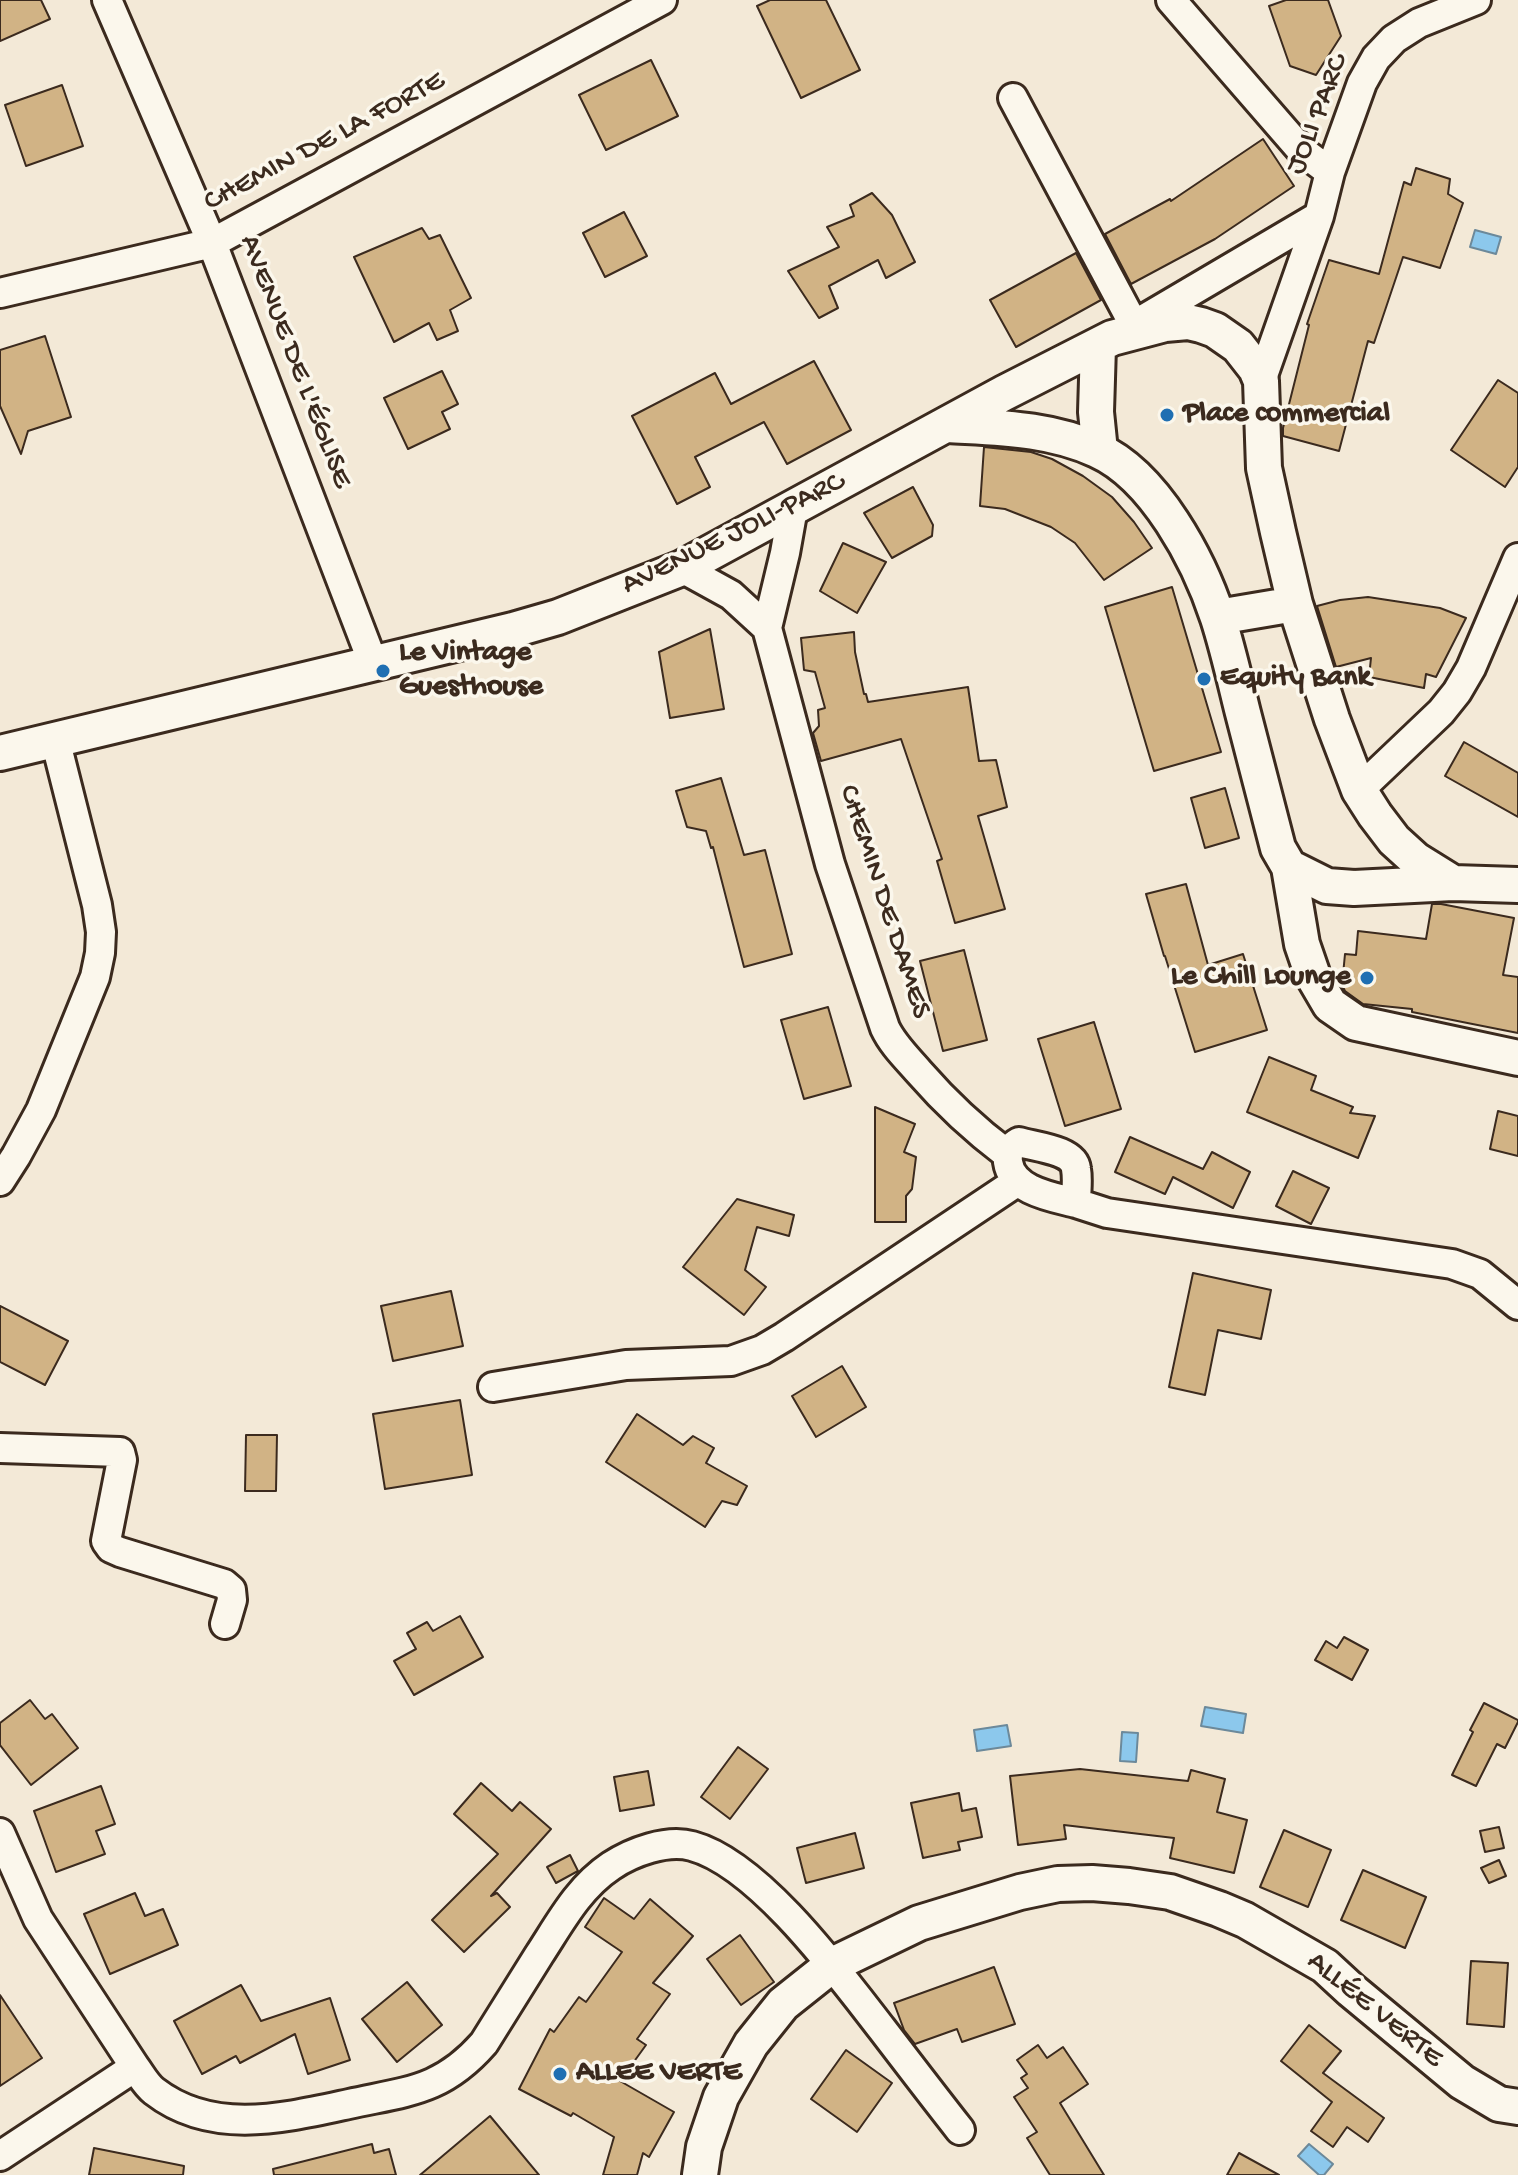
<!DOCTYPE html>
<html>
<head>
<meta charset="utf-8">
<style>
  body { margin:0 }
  canvas { display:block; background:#f3e9d7 }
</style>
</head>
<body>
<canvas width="1518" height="2175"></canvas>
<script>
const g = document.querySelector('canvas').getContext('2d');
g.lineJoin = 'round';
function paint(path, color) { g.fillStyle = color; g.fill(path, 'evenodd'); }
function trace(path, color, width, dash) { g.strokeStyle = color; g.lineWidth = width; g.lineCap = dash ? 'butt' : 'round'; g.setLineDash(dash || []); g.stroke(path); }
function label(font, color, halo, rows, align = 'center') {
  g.font = font + ' "Gochi Hand",sans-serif'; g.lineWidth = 7; g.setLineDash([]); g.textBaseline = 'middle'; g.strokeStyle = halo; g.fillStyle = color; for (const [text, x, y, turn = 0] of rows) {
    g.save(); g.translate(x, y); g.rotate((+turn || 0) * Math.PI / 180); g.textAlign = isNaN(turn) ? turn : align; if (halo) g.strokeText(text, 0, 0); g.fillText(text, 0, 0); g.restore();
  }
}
const water = new Path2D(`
  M1475 230 1501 237 1496 254 1470 247Z
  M1205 1707 1246 1714 1243 1733 1201 1726Z
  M1007 1725 1011 1746 977 1751 974 1730Z
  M1122 1732 1138 1733 1136 1762 1120 1761Z
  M1309 2144 1333 2164 1324 2175H1319L1298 2156Z`);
paint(water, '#8cc8ec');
trace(water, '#6c899a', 2);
const building = new Path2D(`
  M0 0H41L50 19 0 41Z
  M770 0H826L860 70 801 98 757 6Z
  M1286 0H1328L1341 36 1316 75 1290 66 1269 6Z
  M651 60 678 116 606 150 579 95Z
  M62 85 83 146 26 166 5 105Z
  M1263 139 1294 186 1215 239 1131 284 1105 234 1170 199 1171 201Z
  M1416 168 1450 179 1448 194 1463 203 1440 268 1403 257 1374 343 1368 341 1339 451 1283 436V428L1309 325 1307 324 1329 260 1379 274 1404 182 1411 185Z
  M872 193 892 215 915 262 886 278 878 260 829 286 838 308 819 318 788 271 839 247 827 227 854 216 850 205Z
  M624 212 647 256 605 277 583 233Z
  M422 228 429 239 440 235 471 298 450 310 458 331 437 340 429 323 394 342 354 257Z
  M1076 253 1101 300 1016 347 990 300Z
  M45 336 71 417 28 431 21 454 0 406V350Z
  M814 361 851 430 787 464 764 422 695 457 710 487 677 504 632 416 715 373 731 404Z
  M442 371 458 404 442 412 450 429 408 449 384 398Z
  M1498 380 1518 393V467L1505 487 1451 450Z
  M984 447 1031 452 1052 459 1083 476 1112 497 1134 522 1152 548 1104 580 1075 543 1051 527 1005 509 980 506Z
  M913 487 933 525 932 536 892 558 864 513Z
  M843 543 886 562 857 613 820 591Z
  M1172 587 1221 752 1154 771 1105 607Z
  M1368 597 1440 608 1466 618 1436 677 1426 674 1424 688 1369 677 1371 658 1336 667 1317 606 1340 600Z
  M710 629 724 709 670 718 659 652Z
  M854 632 855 652 864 694H866L868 702 968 687 979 761 996 760 1007 807 978 816 1005 909 955 923 937 861 942 859 901 739 821 761 813 733 819 726 818 710 825 708 815 672 804 670 801 638Z
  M1464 742 1518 773V817L1445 776Z
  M721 778 744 855 765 850 792 954 744 967 713 847 711 848 706 831 687 827 676 791Z
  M1225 788 1239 838 1205 848 1191 798Z
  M1186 884 1208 965 1243 954 1267 1030 1195 1052 1165 956H1164L1146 894Z
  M1432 904H1441L1514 918 1503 975 1518 977V1033L1412 1012V1009L1363 1004 1345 991 1342 985 1345 954 1356 955 1358 931 1426 939Z
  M964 950 987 1040 943 1051 920 961Z
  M828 1007 851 1086 804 1099 781 1020Z
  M1094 1022 1121 1109 1065 1126 1038 1039Z
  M1269 1057 1316 1076 1311 1090 1353 1107 1350 1113 1375 1116 1358 1158 1247 1112Z
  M875 1107 915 1124 904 1152 916 1157 912 1189 906 1196V1222H875Z
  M1498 1111 1518 1116V1156L1490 1149Z
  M1130 1137 1203 1169 1212 1152 1250 1172 1233 1208 1173 1177 1165 1194 1115 1172Z
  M1293 1171 1329 1188 1311 1224 1276 1206Z
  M737 1199 794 1215 789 1236 757 1227 745 1270 766 1287 744 1315 683 1267Z
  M1193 1273 1271 1290 1261 1339 1218 1330 1205 1395 1169 1387Z
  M451 1291 463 1346 393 1361 381 1306Z
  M0 1306 68 1341 45 1385 0 1362Z
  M842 1366 866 1407 816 1437 792 1396Z
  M460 1400 472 1475 385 1489 373 1414Z
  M637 1414 683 1445 693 1436 714 1448 706 1463 747 1486 737 1505 722 1501 705 1527 606 1462Z
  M246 1435H277L276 1491H245Z
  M460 1616 483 1657 414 1695 394 1661 416 1649 407 1633 427 1622 433 1631Z
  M1344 1637 1368 1650 1352 1680 1315 1660 1326 1641 1337 1648Z
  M30 1700 45 1719 52 1714 78 1748 31 1785 0 1745V1723Z
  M1484 1703 1518 1720V1722L1505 1748 1497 1744 1476 1786 1452 1775 1473 1732 1470 1730Z
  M738 1747 768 1769 730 1819 701 1797Z
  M1080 1769 1188 1781 1191 1770 1225 1779 1217 1812 1247 1820 1234 1873 1170 1858 1174 1838 1064 1825 1066 1839 1018 1845 1010 1776Z
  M648 1771 654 1805 620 1811 614 1777Z
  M481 1783 512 1811 520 1802 551 1829 491 1896 497 1893 510 1907 464 1952 432 1920 498 1854 454 1814Z
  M101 1786 115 1824 96 1831 105 1854 56 1872 34 1811Z
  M959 1793 962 1811 976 1808 982 1837 958 1842 960 1850 923 1858 911 1803Z
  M1499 1827 1504 1848 1485 1852 1480 1831Z
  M1284 1830 1331 1850 1308 1907 1260 1887Z
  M855 1833 864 1868 806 1883 797 1848Z
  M570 1855 578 1871 556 1883 547 1867Z
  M1499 1860 1506 1876 1489 1883 1481 1868Z
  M1363 1870 1426 1897 1405 1948 1341 1920Z
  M135 1893 145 1916 163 1909 178 1945 110 1974 84 1914Z
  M604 1898 634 1919 650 1899 693 1936 653 1983 670 1994 637 2039 646 2045 620 2081 674 2112 649 2157 643 2153 637 2175H603L614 2137 573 2113 571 2116 519 2089 550 2029 554 2032 579 1997 586 2002 622 1952 585 1927Z
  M740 1935 774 1982 741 2005 707 1959Z
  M1471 1961 1508 1963 1504 2027 1467 2024Z
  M994 1967 1015 2024 962 2042 957 2029 915 2044 904 2030 894 2003Z
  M407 1982 442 2025 397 2062 362 2019Z
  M241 1985 261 2021 330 1998 350 2060 308 2074 295 2034 240 2063 236 2056 202 2074 174 2021Z
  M0 1995 42 2058 0 2086Z
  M1309 2025 1341 2051 1323 2073 1384 2118 1368 2142 1347 2127 1333 2147 1311 2131 1332 2102 1281 2061Z
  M1038 2045 1047 2058 1063 2047 1088 2084 1060 2103 1104 2175H1050L1027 2138 1037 2132 1014 2097 1028 2088 1021 2078 1027 2074 1017 2060Z
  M846 2050 892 2083 857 2132 811 2099Z
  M490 2116 539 2175H420Z
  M372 2144 374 2153 389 2149 396 2175H274L273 2169Z
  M94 2148 184 2166 183 2175H89Z
  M1239 2153 1279 2175H1227Z`);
paint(building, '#d1b385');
trace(building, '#3b2a1e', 2);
const minor = new Path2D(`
  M107 0 212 243 373 663
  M1171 0 1302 151 1330 172
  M1013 98 1134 325
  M0 293 212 243 662 0
  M1134 325 1319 216
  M1261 381 1319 216 1330 172 1362 83 1376 58 1394 39 1419 23 1476 0
  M793 508 785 553 767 628 830 864 885 1028C893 1045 907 1058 919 1072 946 1103 975 1130 1007 1154
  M682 568 731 595 767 628
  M1359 790 1441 712 1457 692 1471 668 1518 558
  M1019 1142C1036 1147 1074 1150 1076 1169 1078 1180 1076 1192 1076 1203 1053 1197 1012 1191 1008 1162 1007 1152 1010 1147 1019 1142Z
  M0 1181 16 1156 41 1110 95 977 100 953 101 932 97 905 55 739
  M1076 1203 1107 1213 1452 1264 1480 1274 1518 1305
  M493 1387 626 1365 731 1361 762 1350 784 1337 1018 1181
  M0 1448 120 1452 122 1460 106 1541 111 1548 120 1552 224 1584 231 1590 232 1600 225 1624
  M0 1833 38 1919 135 2067C141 2075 146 2085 154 2091 212 2136 284 2118 349 2104 408 2091 442 2091 484 2043 503 2013 521 1984 539 1955 560 1923 578 1888 611 1866 632 1852 667 1839 692 1846 759 1864 840 1975 882 2029 908 2063 934 2097 960 2130
  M0 2156 135 2067`);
const tertiary = new Path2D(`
  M1098 346 1096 412 1100 451
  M948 425C999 428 1049 428 1097 450 1155 476 1199 560 1218 618 1228 649 1235 681 1243 713 1255 758 1266 803 1278 848L1289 867 1327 886 1354 888 1453 883 1518 885
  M1218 617 1295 604
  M0 753 513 630 558 617 682 568 1004 393 1112 338 1165 324 1188 322 1201 325 1215 330 1238 346 1256 369 1261 381 1264 468 1278 532 1295 604 1332 719 1359 790 1375 815 1394 840 1416 860 1453 883
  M1289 867 1302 944 1313 976 1330 1005 1356 1023 1518 1058
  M700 2175 704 2147 721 2097 751 2044 783 2004 832 1965 919 1923 1020 1892 1058 1884 1092 1883 1129 1886 1170 1892 1219 1909 1245 1920 1325 1966 1351 1990 1462 2082 1499 2104 1518 2107`);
trace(minor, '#3b2a1e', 34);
trace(tertiary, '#3b2a1e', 40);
trace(minor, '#fbf7ec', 28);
trace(tertiary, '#fbf7ec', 34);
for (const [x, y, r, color] of [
  [1167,415,8,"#1f6fb2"],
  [383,671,8,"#1f6fb2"],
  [1204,679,8,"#1f6fb2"],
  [1367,978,8,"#1f6fb2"],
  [560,2074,8,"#1f6fb2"]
]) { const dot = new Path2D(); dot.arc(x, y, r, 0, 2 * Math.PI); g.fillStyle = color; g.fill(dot); trace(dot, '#fbf7ec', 3); }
label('30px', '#3b2a1e', '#fbf7ec', [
  ["JOLI PARC",1319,115,-69],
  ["CHEMIN DE LA FORTE",325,143,-28],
  ["AVENUE DE L'ÉGLISE",294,362,69],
  ["AVENUE JOLI-PARC",734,535,-26],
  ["CHEMIN DE DAMES",883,902,72],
  ["ALLÉE VERTE",1374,2011,39]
]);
label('bold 30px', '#3b2a1e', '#fbf7ec', [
  ["Place commercial",1183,415],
  ["Le Vintage",399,654],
  ["Guesthouse",399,688],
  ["Equity Bank",1220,679],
  ["Le Chill Lounge",1351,978,"right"],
  ["ALLEE VERTE",576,2074]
], 'left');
</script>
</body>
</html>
